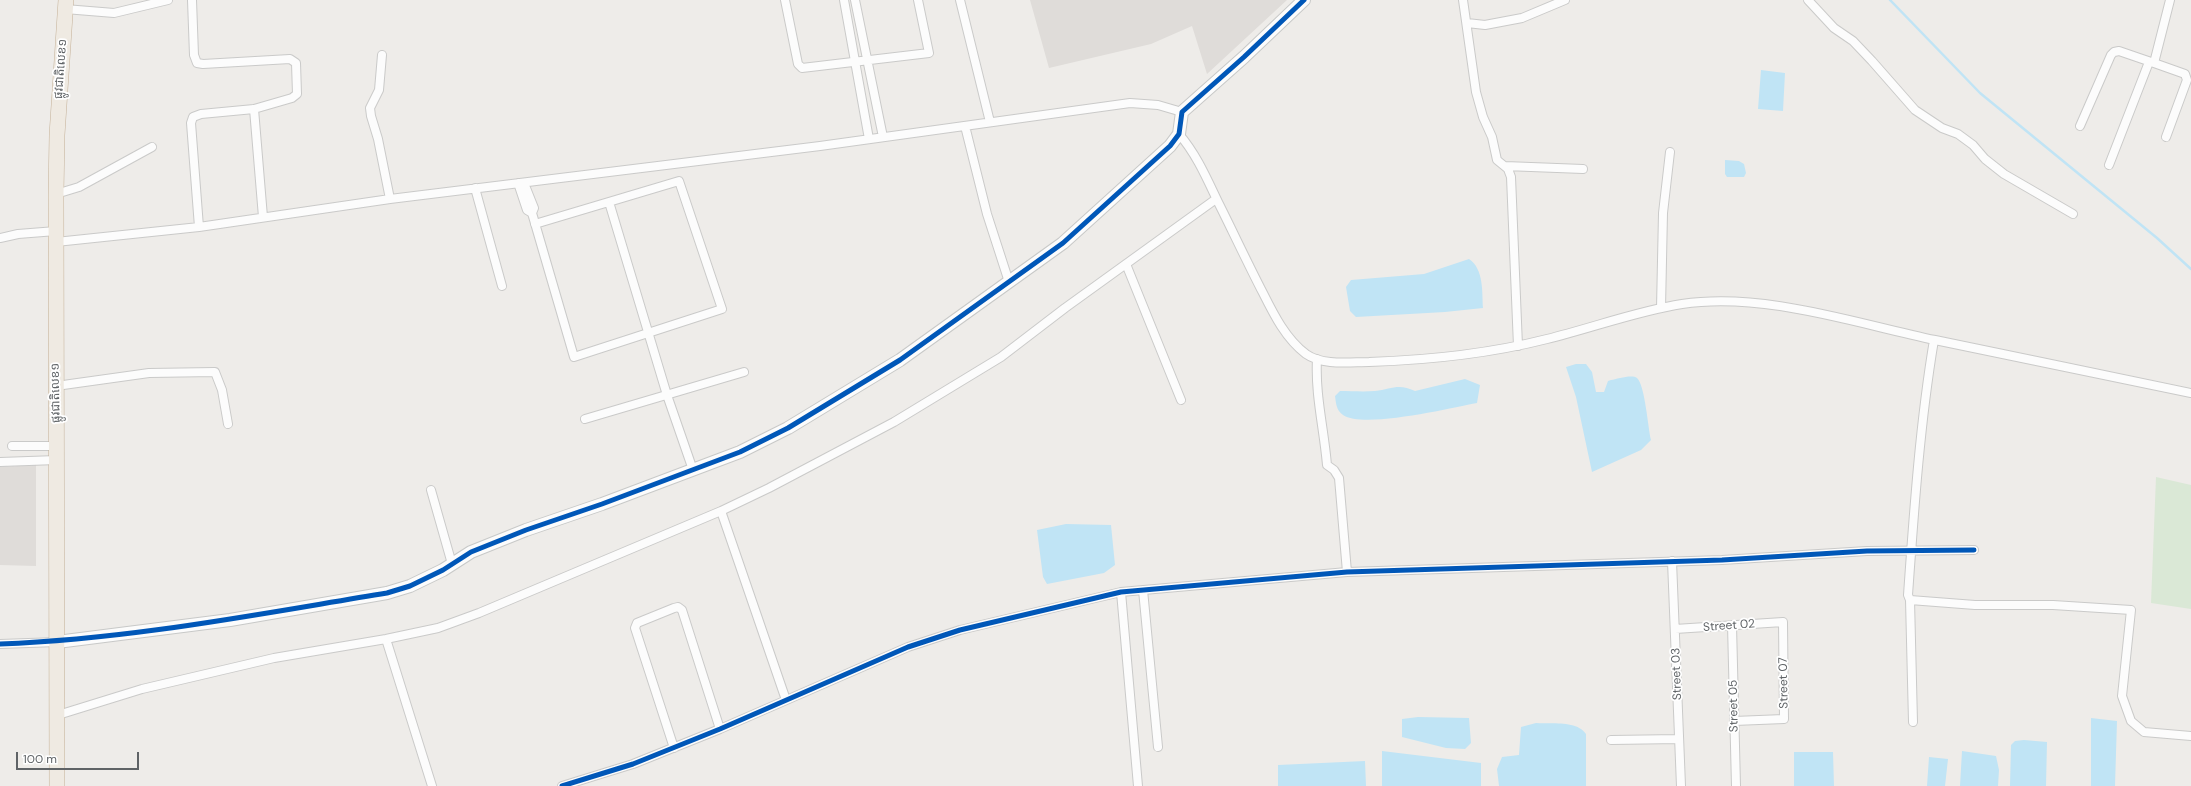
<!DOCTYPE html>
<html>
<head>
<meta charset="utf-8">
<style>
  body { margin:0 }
  #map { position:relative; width:2191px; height:786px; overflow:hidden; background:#eeece9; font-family:"DM Sans",sans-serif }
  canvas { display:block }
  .scale { position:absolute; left:16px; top:752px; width:123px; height:18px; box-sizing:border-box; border:2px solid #5f6366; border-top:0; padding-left:5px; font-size:12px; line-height:14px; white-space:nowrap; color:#5f6366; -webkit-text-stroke:3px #fff; paint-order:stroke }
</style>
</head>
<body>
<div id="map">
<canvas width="2191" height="786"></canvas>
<div class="scale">100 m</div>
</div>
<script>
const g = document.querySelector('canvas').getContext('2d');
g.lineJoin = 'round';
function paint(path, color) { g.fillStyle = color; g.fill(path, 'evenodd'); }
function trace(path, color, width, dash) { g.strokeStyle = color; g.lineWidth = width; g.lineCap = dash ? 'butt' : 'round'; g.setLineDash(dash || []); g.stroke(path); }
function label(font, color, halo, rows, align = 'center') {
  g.font = font + ' "DM Sans","Noto Sans Khmer",sans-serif'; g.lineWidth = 3.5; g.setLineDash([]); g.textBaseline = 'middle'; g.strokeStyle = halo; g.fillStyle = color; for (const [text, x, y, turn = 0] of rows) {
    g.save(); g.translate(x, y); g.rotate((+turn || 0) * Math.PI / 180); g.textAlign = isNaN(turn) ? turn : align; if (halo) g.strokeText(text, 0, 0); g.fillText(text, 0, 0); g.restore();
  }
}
paint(new Path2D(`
  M1030 0H1287L1207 74 1192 26 1151 44 1049 68Z
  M36 465V566L0 565V467Z`), '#dfdcd9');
paint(new Path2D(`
  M2156 477 2191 485V609L2151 603Z`), '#dae8d6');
paint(new Path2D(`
  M1761 70 1785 73 1783 111 1758 109Z
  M1725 160 1739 161 1744 164 1746 173 1744 177H1727L1725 174Z
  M1469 259C1484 269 1482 292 1483 308L1445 312 1356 317 1350 311 1346 287 1351 280 1424 274Z
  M1576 364H1586L1592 372 1596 392H1604L1608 381 1611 380C1617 379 1632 374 1637 378 1645 385 1648 428 1651 440L1641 450 1592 472 1576 397 1566 367Z
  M1465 379 1480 385 1477 403C1450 408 1364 429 1343 415 1336 410 1336 403 1335 396L1340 391C1351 391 1363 392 1375 391 1391 389 1399 383 1415 391Z
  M1066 524 1111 525 1115 565 1104 573 1047 584 1043 577 1037 530Z
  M1418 717 1469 718 1471 743 1465 749 1446 748 1402 737V719Z
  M2091 718 2117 721 2115 786H2091Z
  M1536 723C1551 724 1577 720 1586 734V786H1499L1497 769 1502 757 1519 755 1521 727Z
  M2024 740 2047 742 2046 786H2010L2011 745 2015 741Z
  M1382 751 1481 763V786H1382Z
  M1962 751 1996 756 1999 770 1998 786H1960Z
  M1794 752H1833L1834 786H1794Z
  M1929 757 1948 759 1945 786H1927Z
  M1365 761 1366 786H1278V765Z`), '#c0e4f5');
trace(new Path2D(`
  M1890 0 1980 93 2157 238 2191 269`), '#c0e4f5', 2.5);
const street = new Path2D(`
  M192 0 194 55 197 63 203 64 290 59 296 63 297 94 292 98 254 109 201 114 193 117 191 123 199 227
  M785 0 798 64 802 68 929 53 918 0
  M844 0 869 139
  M855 0 883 137
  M960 0 990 122
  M1463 0 1476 92 1483 117 1492 137 1497 160 1508 169 1511 177 1518 346
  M1808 0 1834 28 1853 41 1872 61 1915 110 1942 128 1958 134 1973 145 1985 159 2004 174 2073 214
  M65 9 114 13 168 0
  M1467 23 1485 25 1522 18 1565 0
  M382 55 379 90 370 108 371 116 378 139 390 199
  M2154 63 2185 74 2187 80 2166 137
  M254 109 263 217
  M965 126 987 214 1009 282
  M2080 126 2111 55 2114 52 2119 51 2154 63 2170 0
  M1179 134C1197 155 1207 179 1219 204 1234 234 1248 264 1263 293 1274 315 1286 339 1306 354 1323 366 1350 362 1369 362 1430 360 1488 354 1547 339 1592 328 1637 311 1682 304 1765 292 1854 323 1935 340 2020 358 2106 375 2191 393
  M2109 165 2149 62
  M1505 166 1583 169
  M518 183 527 210 532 213 534 208 524 183
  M475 188 502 286
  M56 194 79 187 152 147
  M609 202 667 395 693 470
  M532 213 574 357 722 309 679 181 535 224
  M0 238 18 234 56 231
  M56 242 199 227 390 199 820 146 1130 103 1158 105 1182 112
  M1126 264 1181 400
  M1661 308 1663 213 1670 152
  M1934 340C1920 423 1914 510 1908 595L1910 600 1975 605H2053L2131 610 2122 696 2131 721 2144 732 2191 736
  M1317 359C1315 395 1324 429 1327 465L1334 470 1339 478 1347 572
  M56 386 149 373 215 372 222 390 228 424
  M585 419 744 372
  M12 446H57
  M0 462 57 460
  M431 490 452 564
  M721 511 786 700
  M1672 561 1681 786
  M1143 590 1158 747
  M1121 592 1138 786
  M1910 600 1913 722
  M1732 625 1736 786
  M1675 629 1783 622 1784 719 1734 721
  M386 639 432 786
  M0 644 57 642
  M58 715 142 689 274 658 386 639 438 628 479 613 721 511 769 488 894 422 1001 357 1065 308 1216 199
  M1611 740 1679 739
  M674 748 635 628 637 623 674 608 678 607 682 610 720 729
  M562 786 633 764 720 729 908 647 960 630 1121 592 1347 572 1722 560 1867 551 1974 550`);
const secondary = new Path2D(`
  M57 642 230 620 387 593 410 586 443 570 471 552 526 530 602 504 740 452 788 428 900 360 1063 243 1170 146 1179 134 1182 112 1244 57 1304 0`);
const highway = new Path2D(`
  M57 786 56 194 57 135 66 0`);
trace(street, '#cacac9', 10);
trace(secondary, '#c8c9c8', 14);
trace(highway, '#c4b198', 16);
trace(street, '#fcfcfc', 8);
trace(secondary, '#fcfcfc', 12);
trace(highway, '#efeae2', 15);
trace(new Path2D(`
  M0 644C131 639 258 614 387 593L410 586 443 570 471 552 526 530 602 504 740 452 788 428 900 360 1063 243 1170 146 1179 134 1182 112 1244 57 1304 0
  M562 786 633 764 720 729 908 647 960 630 1121 592 1347 572 1722 560 1867 551 1974 550`), '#0057b8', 5);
label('12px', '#5f6366', '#fff', [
  ["ផ្លូវជាតិលេខ១",61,69,-86],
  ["ផ្លូវជាតិលេខ១",56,393,-91],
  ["Street 02",1729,626,-4],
  ["Street 03",1677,674,-92],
  ["Street 07",1784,683,-91],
  ["Street 05",1734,706,-91]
]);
</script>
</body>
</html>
